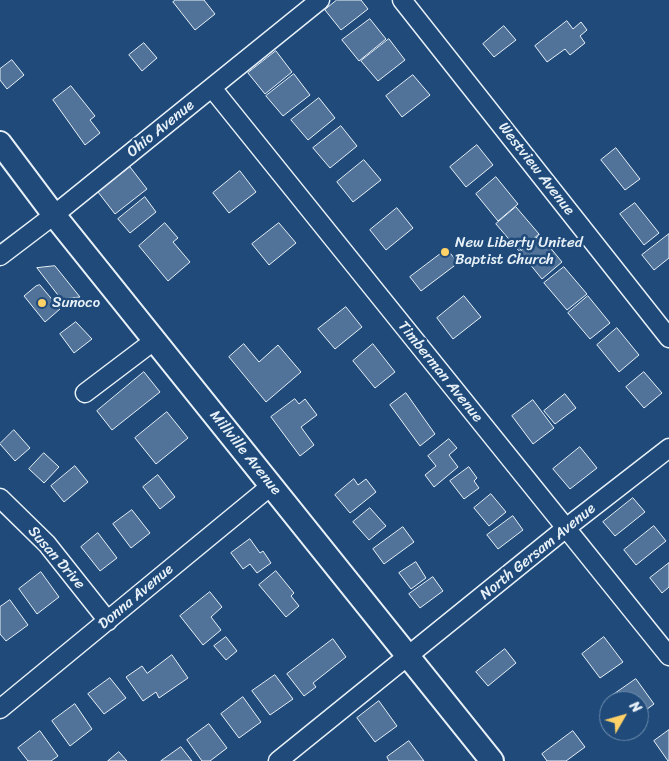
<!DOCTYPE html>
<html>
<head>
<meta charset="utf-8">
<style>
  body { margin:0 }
  #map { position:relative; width:669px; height:761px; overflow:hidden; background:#1f4a7a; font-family:Sriracha,sans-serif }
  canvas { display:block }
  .north { position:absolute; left:599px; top:691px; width:50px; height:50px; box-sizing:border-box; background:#1f4a7a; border:1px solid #6f8dac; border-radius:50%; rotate:52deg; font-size:14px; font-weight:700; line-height:20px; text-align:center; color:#e8f1f8 }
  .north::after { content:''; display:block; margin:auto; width:18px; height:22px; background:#ffd166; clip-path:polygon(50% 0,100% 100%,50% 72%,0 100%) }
</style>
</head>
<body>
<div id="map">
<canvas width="669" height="761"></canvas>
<div class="north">N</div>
</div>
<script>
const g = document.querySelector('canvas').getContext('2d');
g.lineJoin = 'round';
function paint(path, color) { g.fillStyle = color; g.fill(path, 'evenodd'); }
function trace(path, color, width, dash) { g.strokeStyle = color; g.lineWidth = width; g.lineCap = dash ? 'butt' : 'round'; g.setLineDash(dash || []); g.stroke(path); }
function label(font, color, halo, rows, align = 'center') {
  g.font = font + ' Sriracha,sans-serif'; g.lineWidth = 5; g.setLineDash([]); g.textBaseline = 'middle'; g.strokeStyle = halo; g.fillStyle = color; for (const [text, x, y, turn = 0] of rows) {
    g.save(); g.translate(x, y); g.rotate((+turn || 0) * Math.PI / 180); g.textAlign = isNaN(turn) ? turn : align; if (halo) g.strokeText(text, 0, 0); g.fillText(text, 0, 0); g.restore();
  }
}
const building = new Path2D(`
  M176 0H204L215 14 195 30 173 2Z
  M337 0H361L368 9 341 30 325 10Z
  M370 19 386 39 359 61 342 40Z
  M567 21 573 29 581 22 587 30 580 36 585 43 570 55 565 49 547 62 535 46Z
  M504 26 516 40 494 57 483 44Z
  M389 39 405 60 378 81 361 61Z
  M144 43 157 58 142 71 129 55Z
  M276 51 292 72 265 94 248 73Z
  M12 60 24 75 7 89 0 80V69Z
  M294 74 310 95 283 116 266 96Z
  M413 75 430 95 402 117 386 96Z
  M71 86 95 116 90 120 100 133 85 145 53 100Z
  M319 98 335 118 308 140 291 120Z
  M341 126 357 146 330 168 313 148Z
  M477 145 493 165 466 187 450 167Z
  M616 148 640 179 625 190 601 160Z
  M364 160 381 180 353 202 337 182Z
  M130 167 147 189 115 214 98 192Z
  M240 171 256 192 229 213 213 193Z
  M496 177 518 204 498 221 476 194Z
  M145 197 156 212 130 233 118 219Z
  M635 203 659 233 644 245 620 214Z
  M516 207 539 234 519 251 496 224Z
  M397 208 413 228 386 250 370 230Z
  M165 223 178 238 173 242 190 262 168 281 139 246Z
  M279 223 296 243 269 265 252 244Z
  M669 234V258L654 270 642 255Z
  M540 235 562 262 542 279 520 252Z
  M447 249 458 263 421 291 410 277Z
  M55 266 80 297 61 299 37 268Z
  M564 267 587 294 567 310 544 283Z
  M40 285 60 309 45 322 24 296 36 286Z
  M464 296 481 317 453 339 437 318Z
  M588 296 610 323 590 339 568 313Z
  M346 307 362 327 335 349 318 329Z
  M76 322 92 339 74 353 60 334Z
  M617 328 639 355 619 372 597 345Z
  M244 344 259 362 278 345 301 372 266 402 229 357Z
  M373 344 395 372 375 388 353 361Z
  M144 372 160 392 112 430 97 411Z
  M644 372 662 393 644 408 626 387Z
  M406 393 435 434 420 446 390 405Z
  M565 394 576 408 555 424 544 411Z
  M295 399 299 404 305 399 317 415 301 427 314 445 300 456 271 417Z
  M533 400 554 428 533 444 512 416Z
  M167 412 188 438 156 464 135 438Z
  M14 430 30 448 15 461 0 444Z
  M449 439 457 448 449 455 458 467 434 487 425 475 436 466 428 456Z
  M580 447 597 468 570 489 553 469Z
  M44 453 59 467 44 483 29 469Z
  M75 466 88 482 64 502 51 486Z
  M469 467 477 478 474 481 479 488 464 499 450 481Z
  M158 475 175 497 160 509 143 487Z
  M354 479 358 485 366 479 376 492 350 513 335 495Z
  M491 494 506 512 489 526 474 508Z
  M633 498 645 512 615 536 603 522Z
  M370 508 386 526 369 540 353 522Z
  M132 510 150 533 131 548 113 524Z
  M513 516 523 530 498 549 487 535Z
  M654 526 666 541 636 565 624 550Z
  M403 527 414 542 384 564 373 549Z
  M98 533 117 558 100 571 81 547Z
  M250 539 260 553 263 551 271 563 257 573 250 564 243 569 231 553Z
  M416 562 426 578 411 589 399 573Z
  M669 563V587L662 593 650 578Z
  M276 571 294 593 291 596 299 606 286 617 259 585Z
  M41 572 59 597 37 614 19 589Z
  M433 577 443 591 420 608 409 594Z
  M210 592 222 607 211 617 221 630 203 645 180 616Z
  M10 600 28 625 6 641 0 634V607Z
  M226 637 237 651 226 660 214 646Z
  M604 637 623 662 600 678 582 654Z
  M333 639 346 657 313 683 316 687 304 696 287 674Z
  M505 649 516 663 488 686 476 672Z
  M172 655 188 678 159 698 156 692 143 701 126 677 142 666 147 673Z
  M275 675 293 699 270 715 252 691Z
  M110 678 126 698 104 714 88 694Z
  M636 679 654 704 639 715V701H618L613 695Z
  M243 697 261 722 239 738 221 714Z
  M379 701 397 726 375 742 357 718Z
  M75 704 92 729 70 746 52 721Z
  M209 724 227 748 210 761H202L187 740Z
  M669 730V761H668L654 741Z
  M40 731 58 756 51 761H28L18 748Z
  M573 731 585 747 566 761H547L542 754Z
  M409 741 424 761H389L387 757Z
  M181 747 192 761H161Z
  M119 752 127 761H108Z`);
paint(building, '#517399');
trace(building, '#e8f1f8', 1);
const minor = new Path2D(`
  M402 0 669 338
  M212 88 669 656
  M0 256 54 215 320 0
  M85 393 155 340
  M0 498 47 544 108 621
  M0 709 272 485
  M278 761 566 528 669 448`);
const major = new Path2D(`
  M0 143 54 215 492 761`);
trace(minor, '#e8f1f8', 21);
trace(major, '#e8f1f8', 26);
trace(minor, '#1f4a7a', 18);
trace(major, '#1f4a7a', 22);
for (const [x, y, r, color] of [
  [445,252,5,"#ffd166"],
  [42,303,5,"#ffd166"]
]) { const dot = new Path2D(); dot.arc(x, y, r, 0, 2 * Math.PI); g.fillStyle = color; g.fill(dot); trace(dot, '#1f4a7a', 2); }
label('15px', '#e8f1f8', '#1f4a7a', [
  ["Ohio Avenue",161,129,-39],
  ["Westview Avenue",536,169,52],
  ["Timberman Avenue",440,372,51],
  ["Millville Avenue",245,453,51],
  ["North Gersam Avenue",538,552,-39],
  ["Susan Drive",56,558,49],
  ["Donna Avenue",136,597,-40]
]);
label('15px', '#e8f1f8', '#1f4a7a', [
  ["New Liberty United",455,243],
  ["Baptist Church",455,260],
  ["Sunoco",52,303]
], 'left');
</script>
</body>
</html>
